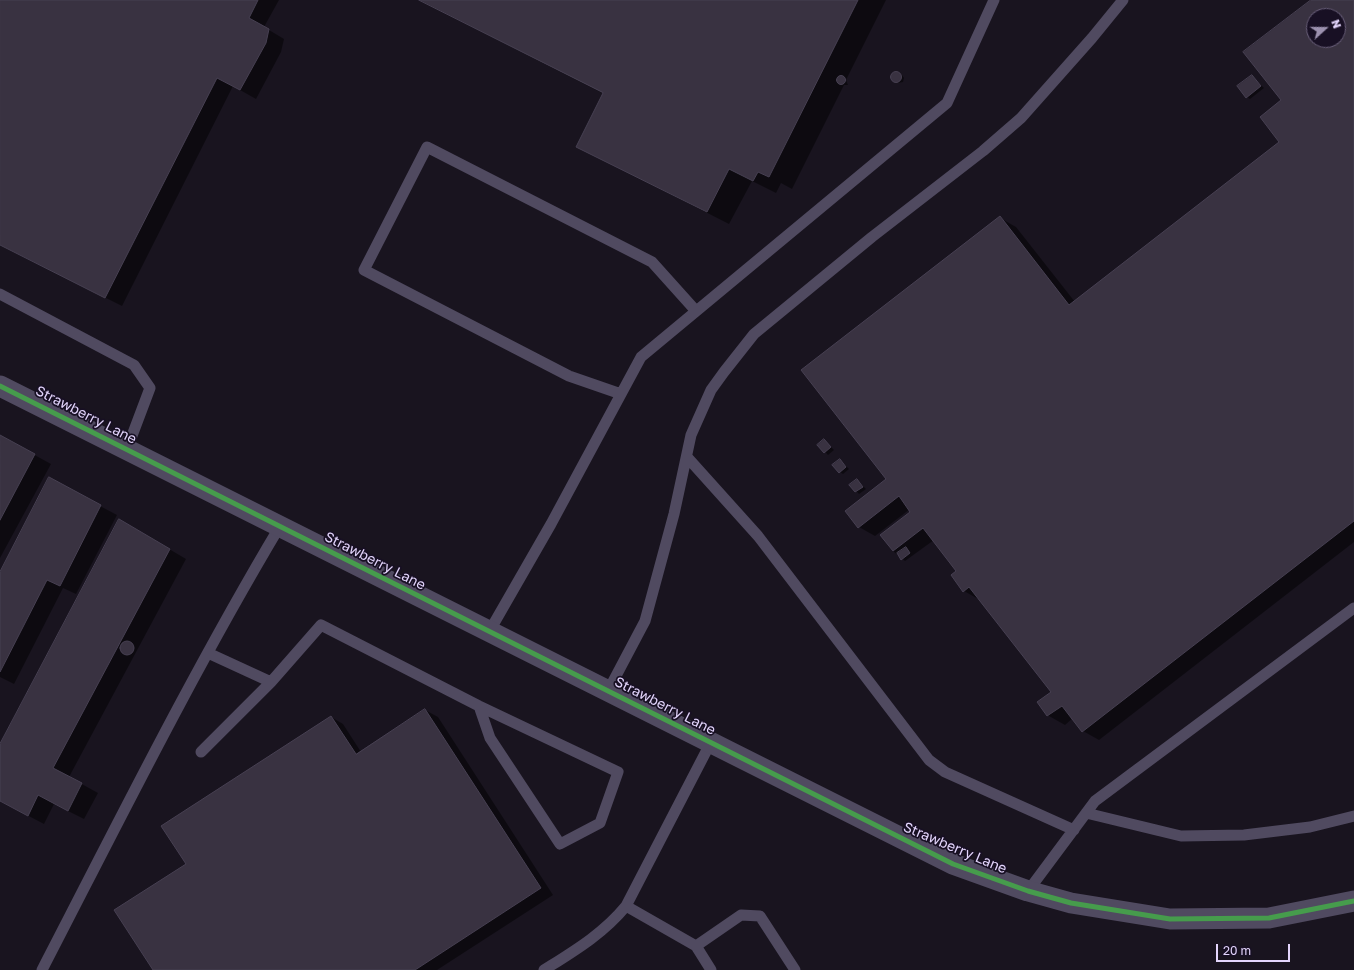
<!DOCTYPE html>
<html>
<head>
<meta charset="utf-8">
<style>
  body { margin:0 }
  #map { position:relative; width:1354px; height:970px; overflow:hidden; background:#19141f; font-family:"Golos Text",sans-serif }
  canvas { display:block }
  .north { position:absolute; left:1306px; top:8px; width:40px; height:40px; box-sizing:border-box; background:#181024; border:1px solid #695f7a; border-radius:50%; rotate:69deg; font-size:11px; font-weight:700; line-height:16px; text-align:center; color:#e3d5fc }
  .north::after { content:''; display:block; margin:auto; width:14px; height:18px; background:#9c91af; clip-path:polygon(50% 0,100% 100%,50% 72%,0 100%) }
  .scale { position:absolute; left:1216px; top:944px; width:74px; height:18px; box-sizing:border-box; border:2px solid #e3d5fc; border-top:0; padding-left:5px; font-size:12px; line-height:14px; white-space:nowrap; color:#e3d5fc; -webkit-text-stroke:3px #181024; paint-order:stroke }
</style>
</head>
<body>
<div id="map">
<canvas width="1354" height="970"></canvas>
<div class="north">N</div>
<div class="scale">20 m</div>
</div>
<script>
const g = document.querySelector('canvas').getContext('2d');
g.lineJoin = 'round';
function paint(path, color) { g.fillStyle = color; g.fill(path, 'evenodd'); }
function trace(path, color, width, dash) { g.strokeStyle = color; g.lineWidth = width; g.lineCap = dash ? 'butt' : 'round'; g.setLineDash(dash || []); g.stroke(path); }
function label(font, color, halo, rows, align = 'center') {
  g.font = font + ' "Golos Text",sans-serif'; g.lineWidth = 3.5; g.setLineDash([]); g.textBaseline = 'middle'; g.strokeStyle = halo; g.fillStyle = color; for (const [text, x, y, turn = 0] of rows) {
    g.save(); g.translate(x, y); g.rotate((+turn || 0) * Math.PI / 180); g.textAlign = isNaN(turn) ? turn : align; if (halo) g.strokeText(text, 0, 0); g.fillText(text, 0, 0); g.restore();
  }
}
paint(new Path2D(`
  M0 0H279L264 27 284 39 281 52 256 99 233 86 122 306 0 245Z
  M419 0H886L846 80 848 85H844L792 189 781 183 776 193 752 181 729 224 578 147 604 94Z
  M1312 0H1354V542L1099 740 1083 731 1073 718 1065 725 1049 716 1038 702 1052 692 980 600 964 591 958 571 934 540 905 561 893 551 912 512 910 509 875 536 859 527 887 480 1000 218 1016 227 1075 302 1280 142 1282 100ZM1314 16H1338V40H1314Z
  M895 73 902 75 904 78 903 82 898 83 894 81 891 77Z
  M1252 76 1264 88 1250 99 1247 97Z
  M0 436 51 464 0 558Z
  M824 440 834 450 828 455 819 445Z
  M840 460 849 469 843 474 840 472Z
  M49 479 117 515 76 594 63 588 14 684 0 677V574Z
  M857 480 866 489 859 494 851 485Z
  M120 520 186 559 69 777 98 793 84 819 54 804 44 824 0 801V748Z
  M425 710 438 717 553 895 437 970H154L187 864 331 717 343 724 361 752Z`), '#0007');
const building = new Path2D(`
  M0 0H258L249 18 269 29 266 43 240 90 217 78 105 298 0 245Z
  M419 0H858L769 177 758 172 753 181 729 169 707 212 576 147 603 93Z
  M1311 0H1354V521L1082 732 1062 706 1047 716 1037 702 1051 692 969 587 963 592 951 575 956 571 923 528 893 551 880 535 910 512 899 496 858 528 845 511 886 479 801 370 1000 216 1069 305 1279 142 1260 117 1281 100 1243 52ZM1314 16H1338V40H1314Z
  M890.5 77a5.5 5.5 0 1 1 11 0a5.5 5.5 0 1 1-11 0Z
  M1252 75 1261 86 1246 98 1237 86Z
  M836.5 80a4.5 4.5 0 1 1 9 0a4.5 4.5 0 1 1-9 0Z
  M0 435 35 454 0 520Z
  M824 439 831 447 824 453 817 445Z
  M840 459 846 467 839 473 832 465Z
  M49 477 101 505 60 586 47 580 0 672V572Z
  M857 479 863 487 855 492 849 485Z
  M119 519 170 549 53 768 82 783 68 811 38 795 28 816 0 801V744Z
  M906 547 910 553 901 560 897 553Z
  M120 648a7 7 0 1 1 14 0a7 7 0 1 1-14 0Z
  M425 709 541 888 415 970H153L114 910 186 864 161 826 331 716 356 754Z`);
paint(building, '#393241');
trace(building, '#474052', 1);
trace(new Path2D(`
  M0 294 134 365 150 388 127 449
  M621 394 569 376 364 270 427 147 652 262 696 311
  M687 457 758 536 929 760 945 772 1074 830
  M489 632 551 524 641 357 947 103 994 0
  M208 653 271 682 321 625 479 706 618 772 600 823 560 844 490 738 479 706
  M608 691 645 621 674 514 691 435 711 390 724 372 754 334 872 237 983 151 1021 118 1092 38 1123 0
  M201 752 271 682
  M1086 813 1181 836 1244 835 1310 827 1354 816
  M1028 891 1095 801 1354 608
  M626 906 696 946 711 970
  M696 946 741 915 760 916 795 970
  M42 970C119 821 194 670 280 526
  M544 970C574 951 603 934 626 906L711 742`), '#504a60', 11);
trace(new Path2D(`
  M0 386 953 864 1028 891 1071 903 1170 919 1269 918 1354 901`), '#504a60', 21);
trace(new Path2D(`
  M0 386 953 864 1028 891 1071 903 1170 919 1269 918 1354 901`), '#469c4c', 5);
label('14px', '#e3d5fc', '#181024', [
  ["Strawberry Lane",86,415,27],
  ["Strawberry Lane",375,561,27],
  ["Strawberry Lane",665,706,27],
  ["Strawberry Lane",955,848,23]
]);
</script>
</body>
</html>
